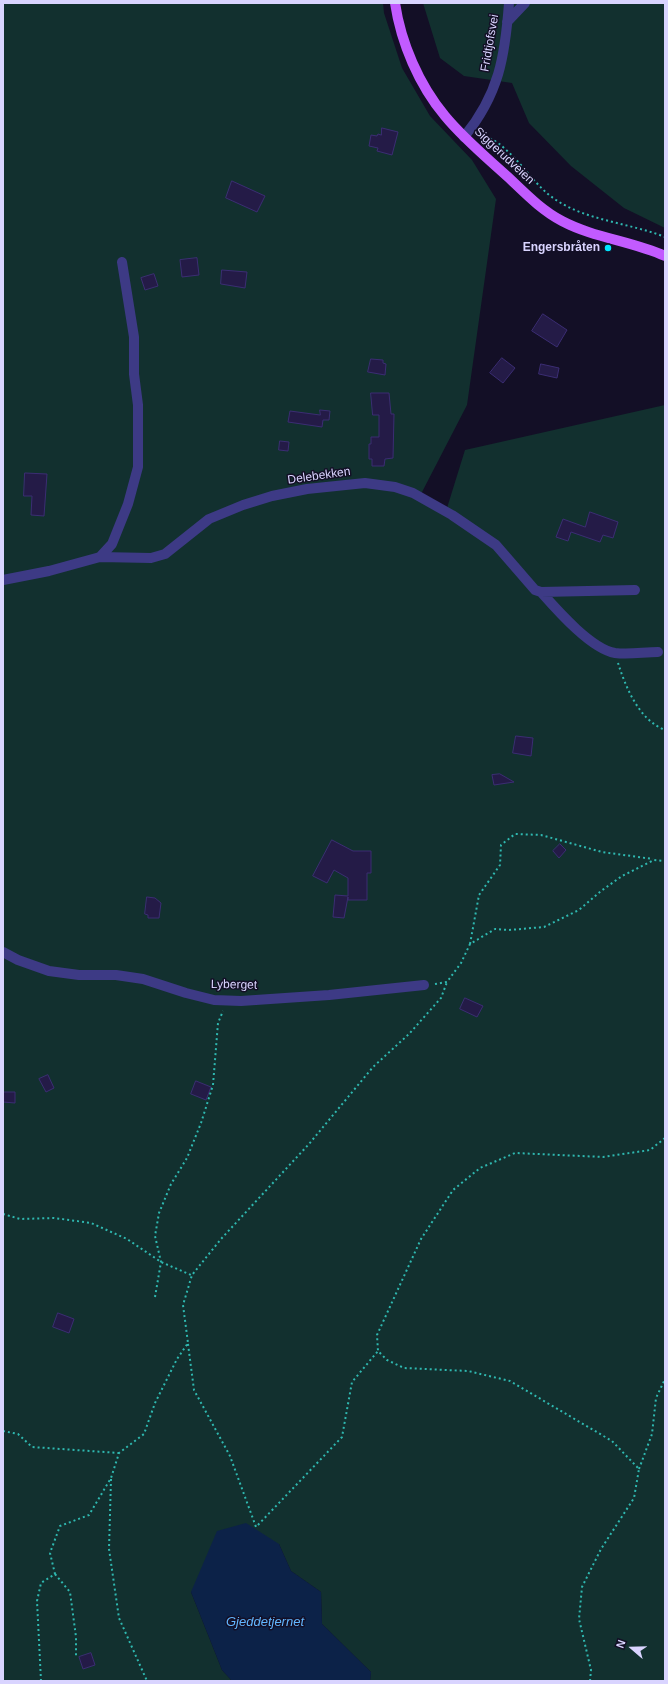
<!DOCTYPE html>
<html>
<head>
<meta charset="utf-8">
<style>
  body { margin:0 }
  #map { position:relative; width:668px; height:1684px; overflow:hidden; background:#130f26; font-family:Helvetica,sans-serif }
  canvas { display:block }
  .frame { position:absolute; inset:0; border:4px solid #d9d4ff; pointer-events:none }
  .north { position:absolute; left:612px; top:1628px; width:40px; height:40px; -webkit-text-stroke:3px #130f26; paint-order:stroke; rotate:290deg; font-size:11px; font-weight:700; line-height:16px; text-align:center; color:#d9d4ff }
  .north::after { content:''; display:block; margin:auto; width:14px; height:18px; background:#d9d4ff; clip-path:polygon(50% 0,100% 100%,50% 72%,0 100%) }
</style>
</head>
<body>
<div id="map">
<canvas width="668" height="1684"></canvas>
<div class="frame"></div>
<div class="north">N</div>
</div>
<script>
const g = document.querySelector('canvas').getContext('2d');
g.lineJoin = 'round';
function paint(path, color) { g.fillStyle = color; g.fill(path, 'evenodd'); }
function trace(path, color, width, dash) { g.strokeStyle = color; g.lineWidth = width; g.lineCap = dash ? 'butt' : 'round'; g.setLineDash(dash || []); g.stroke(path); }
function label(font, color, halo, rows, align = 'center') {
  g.font = font + ' Helvetica,sans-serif'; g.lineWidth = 3; g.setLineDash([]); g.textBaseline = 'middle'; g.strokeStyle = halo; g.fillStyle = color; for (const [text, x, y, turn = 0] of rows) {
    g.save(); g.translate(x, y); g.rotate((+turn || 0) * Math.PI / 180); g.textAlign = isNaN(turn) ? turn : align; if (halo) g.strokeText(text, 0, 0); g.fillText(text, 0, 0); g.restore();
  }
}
paint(new Path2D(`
  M3 3H383L384 13 402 68 430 116 472 160 496 199 467 405 421 494 447 508 465 450 665 405V1681H370L371 1672 322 1624 321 1592 291 1571 279 1544 191 1592 222 1670 232 1681H3Z
  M423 3H665V228L624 208 571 166 529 123 512 83 464 76 440 58Z`), '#12302f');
paint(new Path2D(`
  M246 1523 279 1544 291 1571 321 1592 322 1624 371 1672 370 1681H232L222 1670 191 1592 217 1531Z`), '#0c2248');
const building = new Path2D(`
  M382 128 398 132 392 155 377 151 378 148 369 146 371 135 377 136 378 134 381 135Z
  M232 181 265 196 257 212 226 198Z
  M197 258 199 275 182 277 180 260Z
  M222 270 247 272 245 288 221 284Z
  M154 274 158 286 145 290 141 278Z
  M543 314 567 330 557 347 532 331Z
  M502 358 515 368 503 383 490 373Z
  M371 359 383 360V363L386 364 385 375 368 372Z
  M541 364 559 368 557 378 539 374Z
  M371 393H389L391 414H394L393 458 385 459 384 466H372V459H369V444H371V437H379V415H373Z
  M320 410 330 411 329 420H323L322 427 288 422 290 411 320 415Z
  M280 441 289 442 288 451 279 450Z
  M25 473 47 474 44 516 31 515 32 496H24Z
  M590 512 618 522 613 538 603 535 600 542 571 532 568 541 556 537 563 519 585 527Z
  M516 736 533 738 531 756 513 753Z
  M500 774 514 782 494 785 492 775Z
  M332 840 353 851H371V873H367V900H348V897L344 918 333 917 335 895 348 896V878L334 870 327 883 313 876Z
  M560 844 566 850 559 858 553 851Z
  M147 897 155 898 161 903 159 918H148V915L145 914Z
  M465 998 483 1006 477 1017 460 1009Z
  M48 1075 54 1088 46 1092 39 1079Z
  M196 1081 211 1087 206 1100 191 1094Z
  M3 1092H15V1103L3 1102Z
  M58 1313 74 1319 69 1333 53 1327Z
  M91 1653 95 1665 83 1669 79 1657Z`);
paint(building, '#241b47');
trace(building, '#3b2d73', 1);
trace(new Path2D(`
  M481 134C489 138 497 141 504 148 523 164 535 186 556 200 588 221 630 223 665 237
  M618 663C626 688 639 720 665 730
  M470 944 479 895 500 865 501 845 515 834 541 835 602 852 653 859
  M435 984 447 982 461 963 470 944 495 929 509 930 544 927 579 910 601 891 622 876 654 860 665 861
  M3 1214 20 1219 54 1218 91 1223 127 1239 161 1262 191 1275
  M155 1297 161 1262 155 1236 159 1213 171 1184 187 1158 201 1123 213 1085 218 1023 223 1011
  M188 1344 194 1390 230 1456 256 1527 342 1437 352 1382 378 1351
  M3 1431 18 1434 32 1447 119 1453
  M639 1469 652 1434 656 1398 665 1379
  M111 1479 109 1549 119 1618 147 1681
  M55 1574 70 1592 76 1637V1658
  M41 1681 37 1601 41 1583 55 1574 50 1553 60 1526 89 1515 111 1478 119 1453 144 1434 155 1403 177 1359 188 1343 183 1305 192 1275 221 1239 309 1144 373 1067 409 1034 441 998 447 982
  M590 1681 591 1670 579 1619 582 1587 601 1549 634 1498 639 1469 612 1441 510 1381 468 1371 404 1368 387 1360 378 1351 377 1335 421 1239 453 1190 480 1168 515 1153 603 1157 650 1150 665 1138`), '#2fb8b0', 2, [2, 3]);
trace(new Path2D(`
  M507 22 525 3
  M464 137C499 94 505 57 509 3
  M100 557 112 544 128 504 138 467V405L134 374V337L122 262
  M3 580 49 571 100 557 151 558 165 554 209 519 243 505 272 496 307 489 365 483 395 487 413 493 452 515 496 545 535 590 541 592 635 590
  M541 592C557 610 591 649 615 653 629 655 644 652 658 652
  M3 952 18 960 49 971 79 975H116L143 979 186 993 214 1000 241 1001 329 995 424 985`), '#3d3a85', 10);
trace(new Path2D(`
  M395 3C401 43 419 85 445 116 463 138 486 157 508 177 525 193 541 210 562 221 594 238 632 241 665 256`), '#c25bff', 10);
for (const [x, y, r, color] of [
  [608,248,4,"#00e5ff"]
]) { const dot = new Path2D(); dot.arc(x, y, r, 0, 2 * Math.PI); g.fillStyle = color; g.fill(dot); trace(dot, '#130f26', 1.5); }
label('12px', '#d9d4ff', '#130f26', [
  ["Fridtjofsvei",490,43,-80],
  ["Siggerudveien",504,156,43],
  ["Delebekken",319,476,-8],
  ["Lyberget",234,985,1]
]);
label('bold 12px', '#d9d4ff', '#130f26', [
  ["Engersbråten",600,248]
], 'right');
label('italic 13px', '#62b6ff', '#130f26', [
  ["Gjeddetjernet",265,1622]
]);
</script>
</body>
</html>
